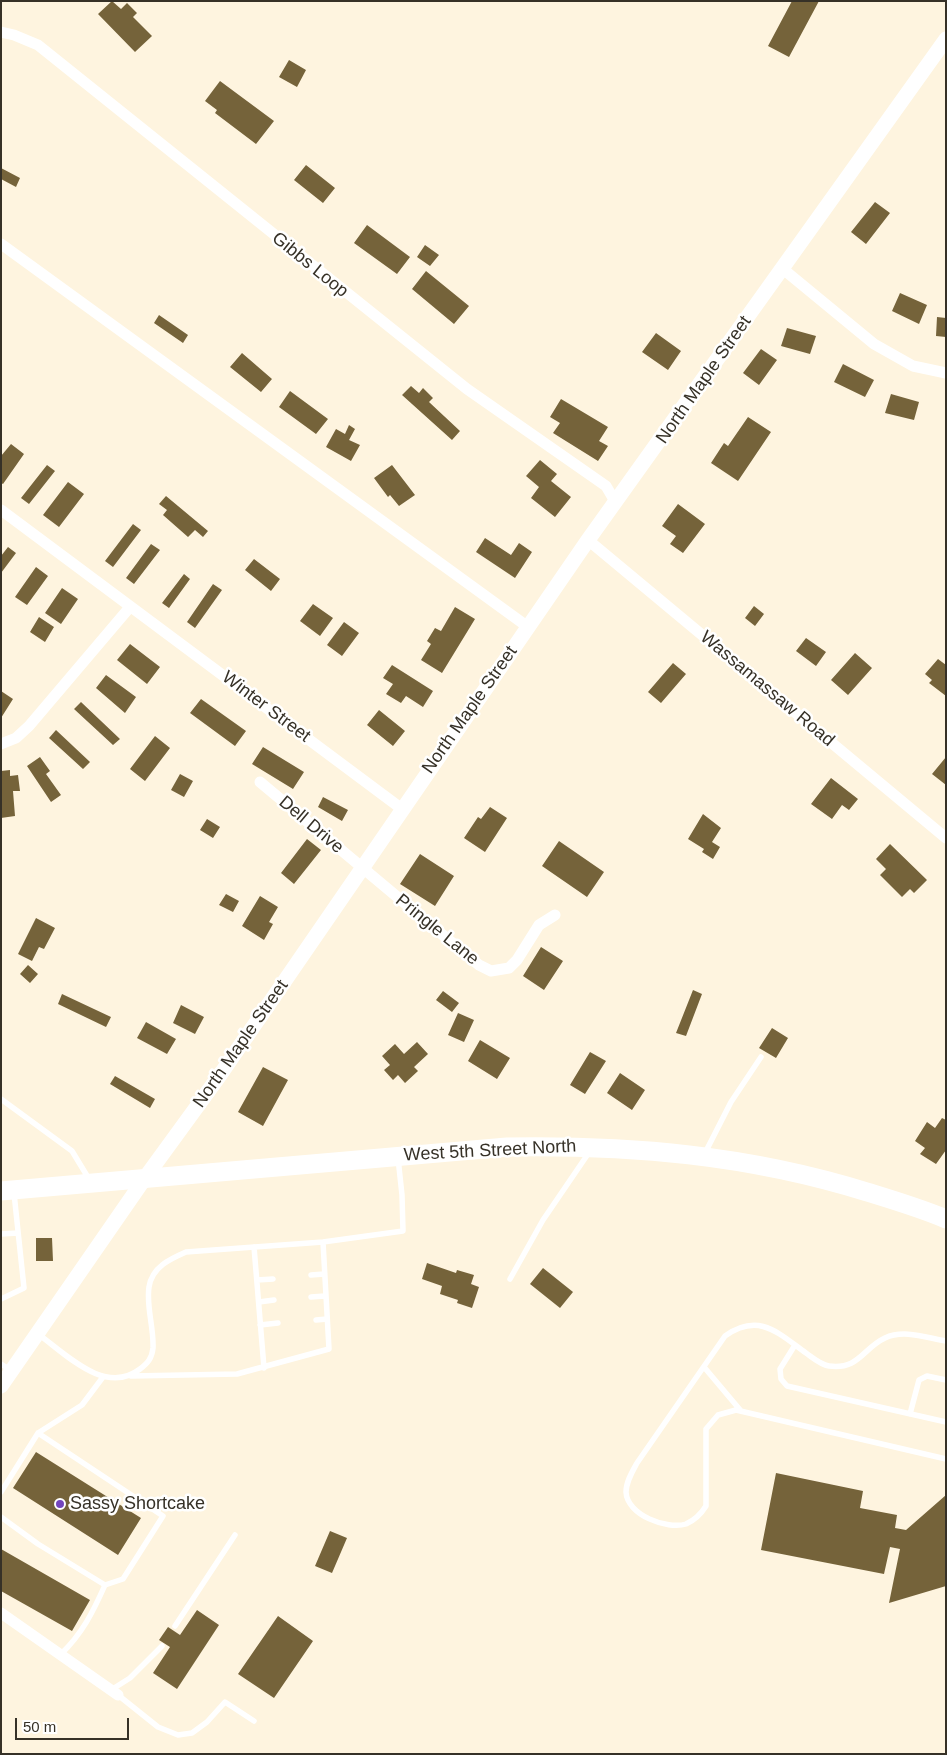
<!DOCTYPE html>
<html>
<head>
<meta charset="utf-8">
<style>
  body { margin:0 }
  #map { position:relative; width:947px; height:1755px; overflow:hidden; background:#fef4df; font-family:Helvetica,sans-serif }
  canvas { display:block }
  .frame { position:absolute; inset:0; border:2px solid #363127; pointer-events:none }
  .scale { position:absolute; left:15px; top:1718px; width:114px; height:22px; box-sizing:border-box; border:2px solid #363127; border-top:0; padding-left:6px; font-size:15px; line-height:18px; white-space:nowrap; color:#363127; -webkit-text-stroke:4px #fff; paint-order:stroke }
</style>
</head>
<body>
<div id="map">
<canvas width="947" height="1755"></canvas>
<div class="frame"></div>
<div class="scale">50 m</div>
</div>
<script>
const g = document.querySelector('canvas').getContext('2d');
g.lineJoin = 'round';
function paint(path, color) { g.fillStyle = color; g.fill(path, 'evenodd'); }
function trace(path, color, width, dash) { g.strokeStyle = color; g.lineWidth = width; g.lineCap = dash ? 'butt' : 'round'; g.setLineDash(dash || []); g.stroke(path); }
function label(font, color, halo, rows, align = 'center') {
  g.font = font + ' Helvetica,sans-serif'; g.lineWidth = 5; g.setLineDash([]); g.textBaseline = 'middle'; g.strokeStyle = halo; g.fillStyle = color; for (const [text, x, y, turn = 0] of rows) {
    g.save(); g.translate(x, y); g.rotate((+turn || 0) * Math.PI / 180); g.textAlign = isNaN(turn) ? turn : align; if (halo) g.strokeText(text, 0, 0); g.fillText(text, 0, 0); g.restore();
  }
}
paint(new Path2D(`
  M112 1 121 9 127 3 137 13 133 17 152 36 135 52 98 14Z
  M792 1H819L789 57 768 46Z
  M289 60 306 70 297 87 279 77Z
  M220 81 274 121 256 144 215 113 217 110 205 101Z
  M306 165 335 188 323 203 294 180Z
  M1 168 20 178 16 187 1 179Z
  M875 202 890 213 866 244 851 232Z
  M367 225 410 257 397 274 354 243Z
  M425 245 439 255 430 266 417 257Z
  M426 271 469 306 454 324 412 289Z
  M900 293 927 305 919 324 892 311Z
  M159 315 188 335 183 343 154 323Z
  M937 317 946 318V337L936 336Z
  M787 328 816 336 810 354 781 346Z
  M656 333 681 351 668 370 642 352Z
  M761 349 777 360 759 385 743 373Z
  M242 353 272 379 261 392 230 367Z
  M843 364 874 380 865 397 834 382Z
  M411 386 419 393 423 388 433 398 429 402 460 431 452 440 402 395Z
  M290 391 328 419 316 434 279 407Z
  M891 394 919 402 914 420 885 413Z
  M561 399 608 427 599 441 608 446 598 461 553 433 560 423 550 417Z
  M748 417 771 432 738 481 711 463 724 443 728 446Z
  M349 425 355 429 349 440 360 445 351 461 326 447 336 429 345 434Z
  M11 444 24 454 3 484 1 483V456Z
  M540 460 557 474 551 481 571 497 555 517 531 498 539 487 526 476Z
  M47 465 55 471 29 504 21 498Z
  M392 465 415 495 399 506 390 495 388 497 374 478Z
  M68 482 84 494 59 527 43 515Z
  M166 496 208 531 203 537 195 530 188 537 163 515 167 510 159 504Z
  M678 504 705 524 683 553 670 544 676 536 662 526Z
  M133 524 141 530 113 567 105 561Z
  M485 538 511 555 519 543 532 552 515 578 476 552Z
  M151 544 160 550 134 584 126 578Z
  M8 547 16 553 1 573V556Z
  M254 559 280 579 271 591 245 570Z
  M36 567 48 576 27 605 15 597Z
  M184 574 190 579 169 608 162 603Z
  M213 584 222 590 195 628 187 622Z
  M62 588 78 599 61 624 45 613Z
  M313 604 333 618 320 636 300 621Z
  M754 606 764 614 755 626 745 618Z
  M455 607 475 619 442 673 421 660 431 644 427 641 435 628 441 631Z
  M39 617 54 627 45 642 30 632Z
  M344 622 359 633 342 656 327 645Z
  M806 638 826 652 816 666 796 651Z
  M130 644 160 667 147 684 117 660Z
  M855 653 872 668 848 695 831 680Z
  M938 659 946 665V696L929 683 932 680 925 674Z
  M673 663 686 674 661 703 648 692Z
  M392 665 433 691 423 707 406 696 401 703 386 694 393 684 383 678Z
  M106 675 136 697 125 713 96 688Z
  M1 691 13 699 1 718Z
  M201 699 246 731 235 746 190 713Z
  M81 702 120 739 113 745 74 709Z
  M379 710 405 731 393 746 367 725Z
  M56 730 90 762 83 769 49 738Z
  M155 736 170 748 145 781 130 769Z
  M263 747 304 772 293 789 252 764Z
  M40 757 50 771 46 774 61 795 51 802 27 766Z
  M946 757V785L932 774Z
  M10 770V776L18 775 20 791H13L15 816 1 818V771Z
  M180 774 193 781 184 797 171 790Z
  M831 778 858 799 849 810 842 805 832 819 811 804Z
  M323 797 348 810 342 821 318 807Z
  M490 807 507 818 485 852 464 838 478 817 481 819Z
  M703 814 721 828 712 842 720 847 713 859 702 852 704 849 688 839Z
  M207 819 220 827 213 838 200 830Z
  M307 839 321 850 294 884 281 873Z
  M559 841 604 872 587 897 542 866Z
  M890 844 927 880 914 893 910 889 902 897 880 875 886 869 876 859Z
  M420 854 454 876 435 906 400 884Z
  M226 894 239 901 233 912 219 905Z
  M260 896 278 907 269 922 273 924 264 940 242 926Z
  M36 918 55 928 44 949 39 947 32 961 18 954Z
  M541 947 563 961 544 990 523 976Z
  M28 965 38 974 30 983 20 974Z
  M693 990 702 994 686 1036 676 1033Z
  M443 991 459 1003 452 1012 436 1000Z
  M62 994 111 1017 106 1027 58 1004Z
  M181 1005 204 1017 195 1034 173 1023Z
  M458 1013 474 1020 464 1042 448 1035Z
  M146 1022 176 1039 167 1054 137 1038Z
  M772 1028 788 1038 776 1058 759 1048Z
  M480 1040 510 1058 497 1079 468 1061Z
  M417 1042 428 1054 414 1067 418 1071 405 1083 398 1075 393 1080 384 1070 390 1065 382 1056 395 1044 404 1054Z
  M590 1052 606 1061 585 1094 570 1085Z
  M263 1067 288 1080 263 1126 238 1112Z
  M620 1073 645 1090 632 1110 607 1093Z
  M115 1076 155 1099 150 1108 110 1084Z
  M942 1118 946 1120V1150L936 1164 920 1154 925 1148 915 1141 927 1122 935 1128Z
  M36 1238H52L53 1261H36Z
  M427 1263 456 1273 457 1270 474 1275 471 1284 479 1287 472 1308 457 1303 458 1300 440 1294 442 1286 422 1279Z
  M543 1268 573 1292 560 1308 530 1284Z
  M36 1452 141 1518 118 1555 13 1488Z
  M776 1473 863 1491 860 1508 897 1515 895 1528 906 1530 946 1495V1586L889 1603 900 1549 890 1547 884 1574 761 1550Z
  M330 1531 347 1538 332 1573 315 1566Z
  M1 1549 90 1600 72 1631 1 1591Z
  M197 1610 219 1625 177 1689 153 1673 170 1647 159 1640 168 1627 180 1635Z
  M278 1616 313 1641 274 1698 238 1674Z`), '#75633a');
trace(new Path2D(`
  M1 1099 72 1151 89 1179
  M705 1153 731 1102 761 1057
  M1 1234 18 1233
  M254 1247 264 1368
  M311 1275 324 1274
  M510 1279 543 1220 590 1151
  M257 1280 273 1279
  M311 1297 325 1296
  M1 1299 24 1288 14 1193
  M259 1302 274 1300
  M316 1320 327 1319
  M260 1325 278 1323
  M38 1334C66 1354 105 1396 140 1369 148 1363 152 1358 153 1348 154 1328 146 1306 149 1287 152 1267 170 1259 186 1252L323 1242 403 1231 402 1195 398 1158
  M946 1341C927 1338 904 1329 885 1338 863 1348 859 1370 829 1366 821 1365 813 1358 806 1353 778 1333 759 1312 725 1336L637 1463C632 1472 626 1482 626 1492 627 1515 667 1530 686 1524 695 1520 701 1514 706 1506V1429L718 1415 736 1410 946 1459
  M795 1345 780 1369 781 1379 787 1386 946 1422
  M1 1364 12 1371
  M704 1367 741 1411
  M131 1376 237 1374 329 1349 323 1242
  M910 1414 919 1380 927 1376 946 1380
  M38 1433 163 1516 123 1579 105 1585
  M1 1492 38 1433 82 1405 103 1377
  M1 1517 38 1544 105 1585C93 1612 82 1634 61 1654
  M175 1626 235 1535
  M111 1690 130 1678 162 1646
  M118 1695 158 1727 178 1735 192 1733 207 1722 225 1702 254 1721`), '#fff', 5.5);
trace(new Path2D(`
  M1 32 14 35 38 45 467 389 606 486 616 503
  M1 244 528 627
  M783 269 874 344 913 366 946 373
  M1 510 402 809
  M588 540 946 838
  M1 744 16 738 29 726 130 607
  M260 782 438 931 479 965 491 971 509 968 517 960 539 925 555 915
  M1 1613 118 1695`), '#fff', 11);
trace(new Path2D(`
  M1 1386 145 1178 220 1075 588 540 946 39`), '#fff', 15);
trace(new Path2D(`
  M1 1191 507 1147C631 1145 748 1155 867 1192 893 1200 920 1208 946 1219`), '#fff', 19);
for (const [x, y, r, color] of [
  [60,1504,5,"#7345bd"]
]) { const dot = new Path2D(); dot.arc(x, y, r, 0, 2 * Math.PI); g.fillStyle = color; g.fill(dot); trace(dot, '#fff', 2); }
label('18px', '#363127', '#fff', [
  ["Gibbs Loop",310,265,39],
  ["North Maple Street",704,380,-55],
  ["Wassamassaw Road",767,689,40],
  ["Winter Street",266,707,37],
  ["North Maple Street",470,710,-55],
  ["Dell Drive",311,825,40],
  ["Pringle Lane",437,930,39],
  ["North Maple Street",241,1044,-55],
  ["West 5th Street North",490,1151,-3]
]);
label('18px', '#363127', '#fff', [
  ["Sassy Shortcake",70,1504]
], 'left');
</script>
</body>
</html>
